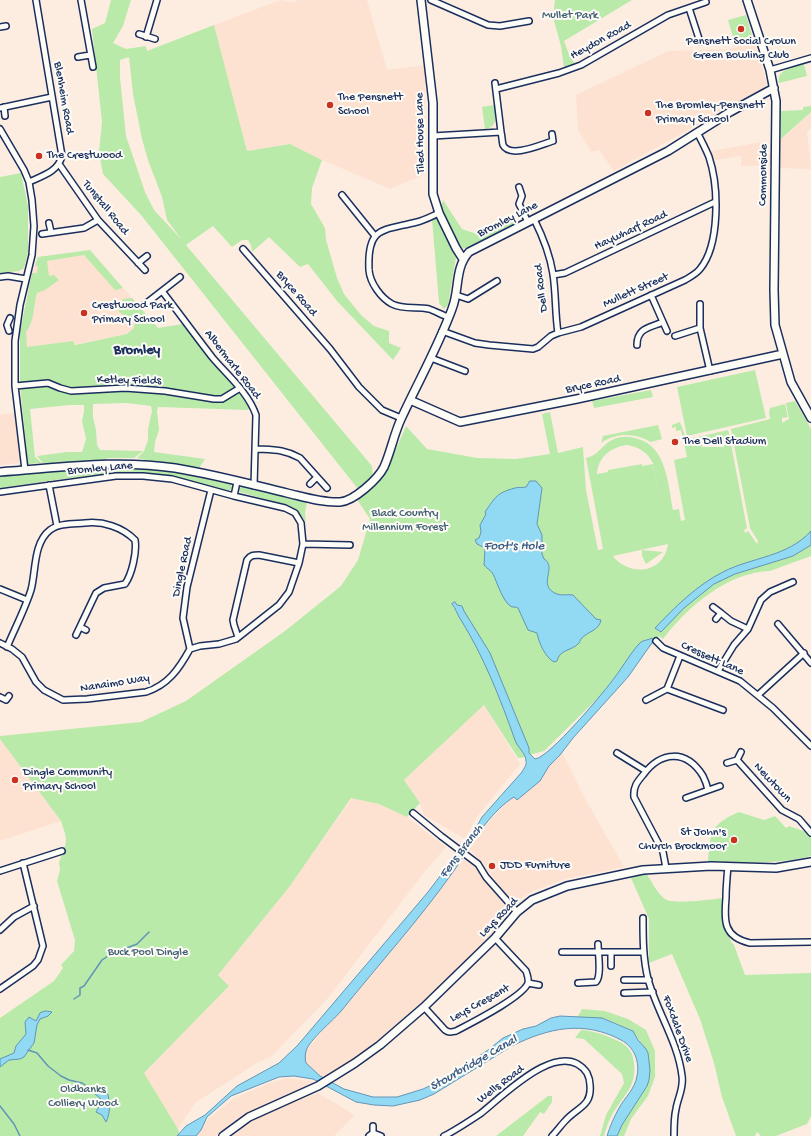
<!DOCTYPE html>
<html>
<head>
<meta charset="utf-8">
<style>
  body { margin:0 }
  canvas { display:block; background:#fdede1 }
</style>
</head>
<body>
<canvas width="811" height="1136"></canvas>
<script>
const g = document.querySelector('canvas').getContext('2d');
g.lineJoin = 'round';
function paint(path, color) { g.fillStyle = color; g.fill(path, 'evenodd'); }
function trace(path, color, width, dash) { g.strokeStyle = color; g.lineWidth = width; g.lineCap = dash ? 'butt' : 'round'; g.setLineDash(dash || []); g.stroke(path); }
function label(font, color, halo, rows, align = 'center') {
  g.font = font + ' "Gochi Hand",sans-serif'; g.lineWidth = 4; g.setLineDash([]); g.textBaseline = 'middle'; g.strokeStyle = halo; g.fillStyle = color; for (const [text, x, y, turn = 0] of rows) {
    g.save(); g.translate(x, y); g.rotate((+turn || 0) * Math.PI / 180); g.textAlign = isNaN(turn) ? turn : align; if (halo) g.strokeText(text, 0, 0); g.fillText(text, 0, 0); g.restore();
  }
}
paint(new Path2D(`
  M280 0 295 2 298 0H367L387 70 425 65V174L390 189 322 160 290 144 247 151 214 25Z
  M754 42 767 83 764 88 614 171 599 150 591 152 578 130 576 95 668 51 730 49Z
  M811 112V128L807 132 811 169 775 168V165L741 166V156L710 161 707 152 761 142 762 154H775L776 139H781L788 134Z
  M90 250 158 328 21 355 20 332 32 273 38 257Z
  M14 413 20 459 19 463 0 465V415Z
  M484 705 520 764 476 818 465 839 424 815 420 803 404 780Z
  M0 739 61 821 0 841Z
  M562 752 581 791 624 867 565 879 533 891 519 900 505 894 485 866 469 848 487 824 507 802 514 797 517 800 540 781 549 766Z
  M352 798 379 804 407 817 446 847 423 874 328 998 272 1056 257 1063 195 1103 178 1129 144 1073 229 986 218 975 290 886Z
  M467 855 479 866 494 891 513 912 437 992 390 1031 354 1059 323 1077 320 1076 306 1063 305 1056 306 1050 350 1000Z
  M288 1078 315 1082 255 1110 216 1136H196L201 1130 203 1123 233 1099 269 1083Z
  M318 1093 355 1115 334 1136H232L261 1115Z`), '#fde2d2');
paint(new Path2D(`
  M111 0H131L123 26 113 43 126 49 146 46 147 51 214 25 247 151 290 144 322 160 312 188 311 204 325 228 326 240 337 278 344 294 361 315 374 326 389 331V343L401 348 393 360 337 301 308 264 300 267 269 237 252 252 251 245 248 240H242L232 247 213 226 186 245 372 466 373 477 358 489 141 215 103 174 99 152 102 122 92 29 105 23ZM129 57 133 94 142 139 148 160 162 197 167 220 182 240 154 210 145 192 126 136 120 78V60Z
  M555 0H632L564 41 570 57 576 65 564 68 561 46 553 17Z
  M746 15 753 39 735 44 728 20Z
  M804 64 807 76 779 83C776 69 794 67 804 64Z
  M494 105C495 115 499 127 485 129L482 107Z
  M811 106V112L781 139V111L803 110V107Z
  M21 173 28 206V252L24 268 19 271 0 273V177Z
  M443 200 462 229 480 235 513 220 516 223 475 245 461 249 441 208Z
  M438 217 456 257 448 305 444 309 439 303 432 219Z
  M90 250 123 288 115 290 84 255 47 261 49 276 54 275 59 280 45 290 37 293C33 306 35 321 26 332L27 347 73 341 75 345 127 334 134 328 135 322 119 312V306L123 299 132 298 158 328 183 324 250 407 248 410 158 407 157 411 159 430 155 442 154 452 205 459 199 468 173 463 170 465 146 463V460L137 458 144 451 148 440V429L152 411 151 406 126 403 93 404V417L96 430 97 445 100 450 143 451 134 458H107L105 462 43 463 37 456 67 452H82L86 439 82 421 84 411V405H70L30 409 35 457 42 463 28 464 20 386V332L32 273H37L38 267 35 265 38 257Z
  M755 370 766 418 687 436 677 387Z
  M651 390 653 397 594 408 592 401Z
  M795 401 811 429V556L770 571C728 572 687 607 663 639L659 636 656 641 544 751 525 756 526 757 518 758 484 705 404 780 420 803 407 817 379 804 351 798 290 886 218 975 229 986 144 1073 178 1129 180 1136H0V1018L54 981 63 968 61 965 74 951 75 940 57 881 60 870 59 862 62 855V851C70 842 64 831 61 821L0 739V736L141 722 186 701 285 631 341 586 358 560 370 519 358 501 362 495 385 474 406 426 427 449 477 458 516 459 550 454 542 414 550 412 558 453 583 447 586 490 598 550 603 549 586 458C598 456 602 444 614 439 621 436 630 436 638 439 667 447 668 485 673 510L679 509 681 521 685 520 674 460 687 457 681 430 676 431V427L672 428V425L680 422 686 439 702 444V447H724L725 443H730L731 444 747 528 744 530 745 533 748 531 757 544 758 541 750 528 731 429 770 419 769 412 770 408 785 404 788 417 782 418V423L789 419 786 403ZM627 445C639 447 647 452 653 463L662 510 653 464 642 466V464L608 470V472L597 474C598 457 611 447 627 445ZM668 544C664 574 629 577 613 556Z
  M658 425 662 439 651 442C635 433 617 432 601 443L603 436Z
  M728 430 731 440 724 441 723 439C715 439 709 441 701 440V442L689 439Z
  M93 467H136L170 470 226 482 231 484 232 488 229 491C200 484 169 474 139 473 94 472 45 482 0 488V475Z
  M242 486 307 501 305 513 306 522 300 514 289 506 240 492 239 489Z
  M642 550 663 552 646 564 642 556Z
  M739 812 764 820 775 816 786 828 789 826 806 832 811 838V856C777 865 743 862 708 861 710 832 711 824 739 812Z
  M646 873C652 882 657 893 665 899 673 905 714 899 725 898L722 918 724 926 732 943 734 945 745 975 811 973V1116L807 1124 776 1136H761L757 1132 755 1136H736L722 1097 714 1063 700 1019 672 954 649 963V919L631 878Z
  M582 1009 605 1011 628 1019 646 1030 655 1051V1077L648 1096 631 1119 624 1136H617L622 1125 644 1090 649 1080 648 1053 635 1034 630 1029 602 1018H577Z
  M581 1030C595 1031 609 1036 622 1043 630 1048 633 1054 634 1063 637 1086 624 1095 613 1113 609 1120 606 1128 604 1136H600L606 1115 624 1083 622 1074 584 1039 575 1038Z
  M548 1096H552V1102L544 1114 540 1112 523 1136H496Z`), '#b9eaaa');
const water = new Path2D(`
  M530 481H536L542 488 537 524 542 535V554L544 559C558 567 536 586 557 594 562 596 568 594 573 595L596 619 601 620C599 631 588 631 581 639 580 640 580 643 578 644 571 651 560 649 557 661L554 662C545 657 539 643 537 633L528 630 518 608C516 607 514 607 512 607 503 603 497 582 493 574 491 570 487 569 484 565L485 549 483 547 477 544 475 540 479 538 481 532 480 525 486 514 485 512C496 496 497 493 515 488 518 487 522 488 526 487Z
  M811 531V545L793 556 735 574 714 584 684 608 661 632 655 628C675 607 697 585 723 572 752 557 788 557 811 531Z
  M455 602 457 605 462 606 464 611 490 653 529 748V753L535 759C549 758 605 691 615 677 622 668 633 649 641 642 644 640 649 640 652 638L654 640 628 677 573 738 560 755 549 766 540 781 517 800 514 797C494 809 475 837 463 857 459 862 457 867 453 872 419 920 379 964 342 1010 334 1020 309 1040 306 1051 305 1055 305 1059 306 1063L320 1076 344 1089 373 1097H397L423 1089 444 1079 488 1050 503 1038 523 1029 536 1026 551 1018 560 1016 602 1018 633 1031 638 1040 646 1049 648 1053 650 1070 649 1080 647 1086 622 1125 617 1136H607C610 1126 614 1117 619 1108 625 1097 635 1089 637 1076 640 1061 634 1047 621 1040 584 1020 548 1028 512 1046L434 1094 420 1100 393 1106 374 1105 356 1102 313 1079 294 1076 279 1077 231 1096 207 1117 201 1130 196 1136H177L186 1126 205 1115 237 1086 279 1063 297 1046 428 892 450 863 466 846 482 817 522 772C524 768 527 765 526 761 526 753 517 747 515 740 500 698 484 657 461 620 457 615 456 608 452 604Z
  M46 1011 52 1012 48 1016 40 1019 37 1025 34 1043 24 1057 20 1059 9 1060 0 1067V1059L14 1053 16 1046 26 1034 25 1022 29 1017 36 1021 40 1013Z
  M104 1087C111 1095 111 1113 106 1122L102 1115 96 1112 101 1103V1099L95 1094 94 1091 96 1088 101 1090Z`);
paint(water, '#92d9f3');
trace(water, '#6295b7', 1);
trace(new Path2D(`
  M74 999 80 995V988L84 986 102 960 111 954 137 944 149 932
  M28 1050 37 1053 48 1066 61 1076 69 1080 82 1083 94 1091
  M0 1106 14 1124 20 1136`), '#6295b7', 1.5);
const street = new Path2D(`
  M81 0 93 67
  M431 0 488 25 500 26 529 21
  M689 8 700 42
  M0 27 6 26
  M139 34 155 39
  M146 37 157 0
  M78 57 90 55
  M770 70 811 58
  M495 83 501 132
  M496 89 559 73 581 65 668 15 706 2
  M4 107 5 116
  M0 108 52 97
  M0 129 24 170 29 182 32 200 34 226 32 255 20 305 15 341V386L25 470
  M433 136 501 132C502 136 502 141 503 145 510 159 542 144 553 141L552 134
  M59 164 98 220 145 270
  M29 182C42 176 58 172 62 156L36 0
  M519 187 522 196 519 204 528 222
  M342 195 375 236
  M439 213C432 216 425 220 417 222 382 231 367 226 369 270 370 283 381 298 392 304 404 310 417 306 429 309 435 311 442 315 448 317
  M534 219C543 237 550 255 553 274 556 294 555 313 558 333
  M49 223 51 232
  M42 234 84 228 98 220
  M243 249 330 349 359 387 382 410 401 418
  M138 263 147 256
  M553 275 565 273 715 202
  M0 277 8 276 26 279
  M162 291C179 313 195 335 212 357 227 375 248 392 256 415L254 486
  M456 295 468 299 497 281
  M651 295 667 331
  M700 304V328L710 371
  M144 305 180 277
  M9 331 7 325 10 318
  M442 331 475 343 489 345 533 349 538 347 551 336 558 333 581 327 685 280C690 277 696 274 700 269 720 245 719 187 709 157 706 149 701 140 697 132
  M675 336 700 328
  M637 345C637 328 649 328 663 322
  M431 358 465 371
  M15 386 48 383 60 388 71 391 125 388 165 391 214 399H222L240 388
  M256 449C273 450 284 449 300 458L327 488
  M310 484 317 477
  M49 485 57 526
  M0 492 116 476H143L172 479 234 496 285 508 295 513 301 523 303 544 299 563 289 592 279 605 236 639 219 644 200 646 190 649C179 669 168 685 146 692L87 699 63 700 44 690 36 682 22 657 12 649 0 643
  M234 496 237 482
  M303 544 350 545
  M0 589 27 600
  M713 607 721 613
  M716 619 721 613 731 621 748 629
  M778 624 811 663
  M80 627 86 630
  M238 637 234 625 233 620 247 560C251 555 253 555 259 555L299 563
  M656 641 663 648 740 681 773 708 811 746
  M7 647C15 628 25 609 31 590 36 572 33 543 50 530 59 523 74 524 85 523 103 521 122 527 135 540 137 552 132 574 125 584L104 588 96 593 76 635
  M190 649 183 618 187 587 211 490
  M718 671 734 645 748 629 761 600 770 592 793 582
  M667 689 723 710
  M758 695 804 653
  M0 697 6 700 9 696
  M646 700 667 689 680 656
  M617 753 646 771
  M737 760 782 810 799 819 811 833
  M727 763 737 760 741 752
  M686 798 720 786
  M413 813 441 836 478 864 486 877 517 912
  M728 866C727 877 726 887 726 898 724 920 723 937 750 943L811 942
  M666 868 663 852 634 797C633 787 637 782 643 775 661 751 686 749 703 776 705 780 707 785 708 790
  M0 871 62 851
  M643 918C643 938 643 959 648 979 657 1012 678 1042 682 1076 684 1088 678 1097 676 1109 674 1117 674 1127 674 1136
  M0 930 14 917 34 906
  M562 952H644
  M611 952V966
  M624 980H649
  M528 983 539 985
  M578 983 596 982C602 976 598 953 598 944
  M0 989 33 966 38 960 43 946 23 863
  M624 993 653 992
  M424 1007 445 1030C449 1033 451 1032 456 1031 471 1023 523 997 528 983 529 979 527 974 526 971L495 938
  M373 1133 381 1136
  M369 1136 373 1133V1126
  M444 1136C456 1130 468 1122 480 1114 501 1098 561 1035 587 1073 589 1077 590 1081 590 1085 592 1106 578 1107 566 1120 561 1125 557 1131 552 1136`);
const secondary = new Path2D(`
  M421 0 433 103V194L439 213 456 248 463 259
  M747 0 770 70 776 101 774 290 775 325 791 382 811 418
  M410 400 460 422 577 399 783 354
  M0 472C59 468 116 459 175 468 212 474 250 484 287 493 304 497 323 503 340 502 354 501 378 479 384 467 391 451 394 434 401 419 418 382 438 347 452 309 460 289 454 269 469 252L668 151 730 112 774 88
  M223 1136 249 1117 318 1086 355 1063 380 1045 424 1007 495 938 517 912 532 900 567 886 643 870 711 866 776 868 811 862`);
trace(street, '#1b2f5e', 8);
trace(secondary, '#1b2f5e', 10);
trace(street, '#fdfcf7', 5);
trace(secondary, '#fdfcf7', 7);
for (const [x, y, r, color] of [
  [741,29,4,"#c8321e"],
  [330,105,4,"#c8321e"],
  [648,113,4,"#c8321e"],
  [39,156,4,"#c8321e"],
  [84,313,4,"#c8321e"],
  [675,442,4,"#c8321e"],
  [15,780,4,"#c8321e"],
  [734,840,4,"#c8321e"],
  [492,866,4,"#c8321e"]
]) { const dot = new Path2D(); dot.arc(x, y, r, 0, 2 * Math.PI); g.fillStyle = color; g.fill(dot); trace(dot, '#fdfcf7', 1.5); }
label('12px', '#425e71', '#fdfcf7', [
  ["Mullet Park",570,16],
  ["Black Country",405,514],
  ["Millennium Forest",405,528],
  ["Buck Pool Dingle",148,953],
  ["Oldbanks",83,1090],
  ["Colliery Wood",83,1104]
]);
label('12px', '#1b2f5e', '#fdfcf7', [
  ["Heydon Road",601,41,-29],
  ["Blenheim Road",63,98,80],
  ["Tiled House Lane",421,133,-91],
  ["Commonside",764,175,-89],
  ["Tunstall Road",105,208,51],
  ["Bromley Lane",508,220,-27],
  ["Haywharf Road",631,231,-25],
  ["Dell Road",542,288,-97],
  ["Mullett Street",636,291,-24],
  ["Bryce Road",296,294,49],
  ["Albermarle Road",232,365,52],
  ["Ketley Fields",129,381,1],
  ["Bryce Road",593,385,-12],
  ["Bromley Lane",100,469,-5],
  ["Dingle Road",183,567,-78],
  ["Cressett Lane",712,659,24],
  ["Nanaimo Way",115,684,-9],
  ["Newtown",772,783,47],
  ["Leys Road",499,918,-46],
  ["Leys Crescent",480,1004,-29],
  ["Foxdale Drive",677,1029,70],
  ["Wells Road",501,1085,-37]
]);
label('12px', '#1b2f5e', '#fdfcf7', [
  ["Pensnett Social Crown",741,42,"center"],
  ["Green Bowling Club",741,56,"center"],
  ["The Pensnett",338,98],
  ["School",338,112],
  ["The Bromley-Pensnett",656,106],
  ["Primary School",656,120],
  ["The Crestwood",47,156],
  ["Crestwood Park",92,306],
  ["Primary School",92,320],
  ["The Dell Stadium",683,442],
  ["Dingle Community",23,773],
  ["Primary School",23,787],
  ["St John's",726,833,"right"],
  ["Church Brockmoor",726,847,"right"],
  ["JDD Furniture",500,866]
], 'left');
label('italic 13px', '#395a83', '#fdfcf7', [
  ["Foot's Hole",514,547],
  ["Fens Branch",462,852,-53],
  ["Stourbridge Canal",474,1064,-30]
]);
label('bold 14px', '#1b2f5e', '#fdfcf7', [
  ["Bromley",137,351]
]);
</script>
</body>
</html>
